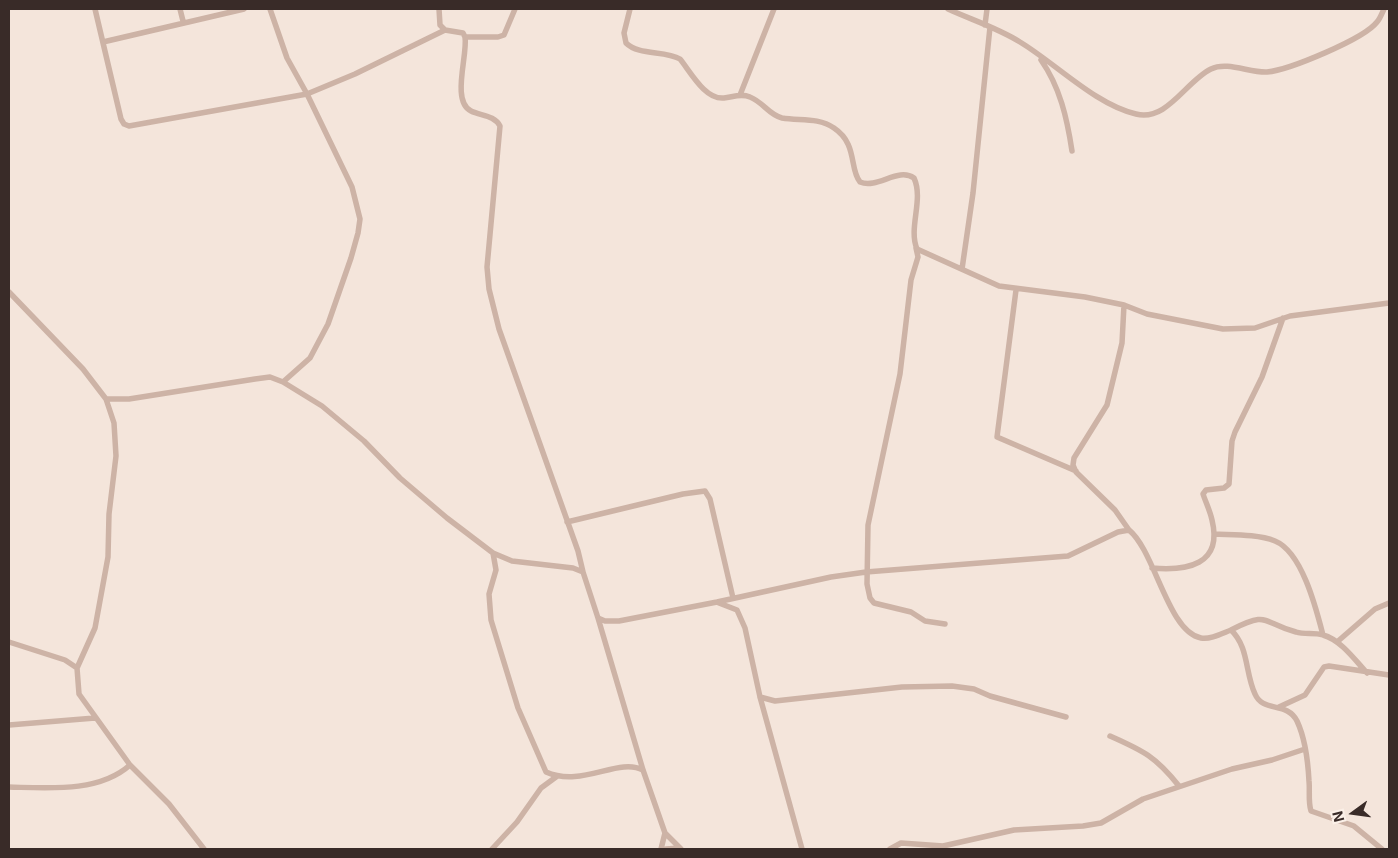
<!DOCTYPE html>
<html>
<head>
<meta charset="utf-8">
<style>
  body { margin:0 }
  #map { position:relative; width:1398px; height:858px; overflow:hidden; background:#f4e5db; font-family:Inter,sans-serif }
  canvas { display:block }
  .frame { position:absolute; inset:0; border:10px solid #392b28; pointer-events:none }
  .north { position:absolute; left:1328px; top:788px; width:50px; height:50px; -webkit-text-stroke:4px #fbf0e8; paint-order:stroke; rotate:256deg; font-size:14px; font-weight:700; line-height:20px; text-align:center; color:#392b28 }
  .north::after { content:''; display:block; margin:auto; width:18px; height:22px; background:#392b28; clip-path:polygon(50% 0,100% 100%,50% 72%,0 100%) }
</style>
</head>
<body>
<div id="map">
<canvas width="1398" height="858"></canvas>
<div class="frame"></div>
<div class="north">N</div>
</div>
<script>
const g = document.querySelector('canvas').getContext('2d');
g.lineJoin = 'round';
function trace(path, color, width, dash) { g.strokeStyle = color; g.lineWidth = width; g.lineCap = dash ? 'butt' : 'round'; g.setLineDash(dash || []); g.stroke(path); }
trace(new Path2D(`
  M95 9 121 119 124 124 129 126 307 94 355 74 445 30
  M180 9 183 21
  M270 9 287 58 307 94 352 187 360 219 358 233 351 258 328 324 310 358 283 382
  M439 9 440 25 445 30 463 33 465 37C468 55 451 101 471 111 481 116 494 115 500 126L487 267 489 289 499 329 578 551 583 572
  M630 9 624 33 626 43C639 56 665 50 680 59 690 71 705 100 724 98 733 97 741 93 750 97 763 102 769 115 782 118 800 121 818 117 834 128 858 144 849 169 860 182 878 189 898 167 914 178 924 200 908 228 917 249L999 286 1085 297 1124 305 1147 314 1223 329 1255 328 1290 316 1389 303
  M948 9C972 20 998 28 1020 42 1055 63 1096 105 1136 114 1167 122 1186 81 1211 69 1227 61 1250 73 1267 72 1289 70 1364 39 1377 22 1380 19 1382 13 1384 9
  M985 25 987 9
  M465 37H498L504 35 515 9
  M103 42 244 9
  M1041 60C1060 87 1067 118 1072 151
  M740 95 774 9
  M916 248 918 257 911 280 900 374 868 525 867 584 870 598 874 603 911 612 925 621 945 624
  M962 269 973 193 990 27
  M1016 290 997 437 1076 471
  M9 292 83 369 106 399 114 423 116 456 109 514 108 557 95 628 77 668 79 694 130 765 169 804 204 849
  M1124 305 1122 343 1107 405 1074 458 1073 465 1076 472 1115 510 1129 530
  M106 399H129L255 379 270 377 283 382 322 406 364 441 400 478 447 518 493 553 512 561 573 568 583 572 598 618 605 621H619L717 602 831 577 866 572 1068 556 1118 532 1129 530C1155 551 1168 632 1201 638 1210 640 1223 633 1231 630 1249 647 1245 673 1255 694 1263 713 1287 701 1297 721 1305 738 1308 762 1309 781 1310 791 1308 802 1311 811L1354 826 1382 849
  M567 522 683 494 705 491 710 499 733 598
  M1214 534C1233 535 1257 534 1275 541 1302 552 1316 608 1323 635
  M493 553 496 570 489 594 491 620 518 708 546 772C582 788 618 757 643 770
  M1152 568C1187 571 1223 565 1212 520 1210 511 1206 503 1203 494L1206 490 1224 488 1229 484 1232 441 1235 432 1262 377 1283 318
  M719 603 737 610 745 628 760 697 802 849
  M598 618 643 770 665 833 681 849
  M1231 630C1270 610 1261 623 1296 632 1305 635 1314 632 1323 635 1341 640 1355 660 1367 673
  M9 642 65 660 77 668
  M1337 642 1375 609 1389 603
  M760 697 775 701 902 687 952 686 974 689 990 696 1066 717
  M1279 707 1305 695 1324 667 1329 666 1389 675
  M9 725 95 718
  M1110 736C1144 751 1156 757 1179 786
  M9 787C47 788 99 793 130 765
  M492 849 517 822 541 788 556 777
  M661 849 665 833
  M666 849 679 848
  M890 849 901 843 943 846 1014 830 1083 826 1101 823 1143 799 1232 769 1272 760 1305 749`), '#cdb3a6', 5.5);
</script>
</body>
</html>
